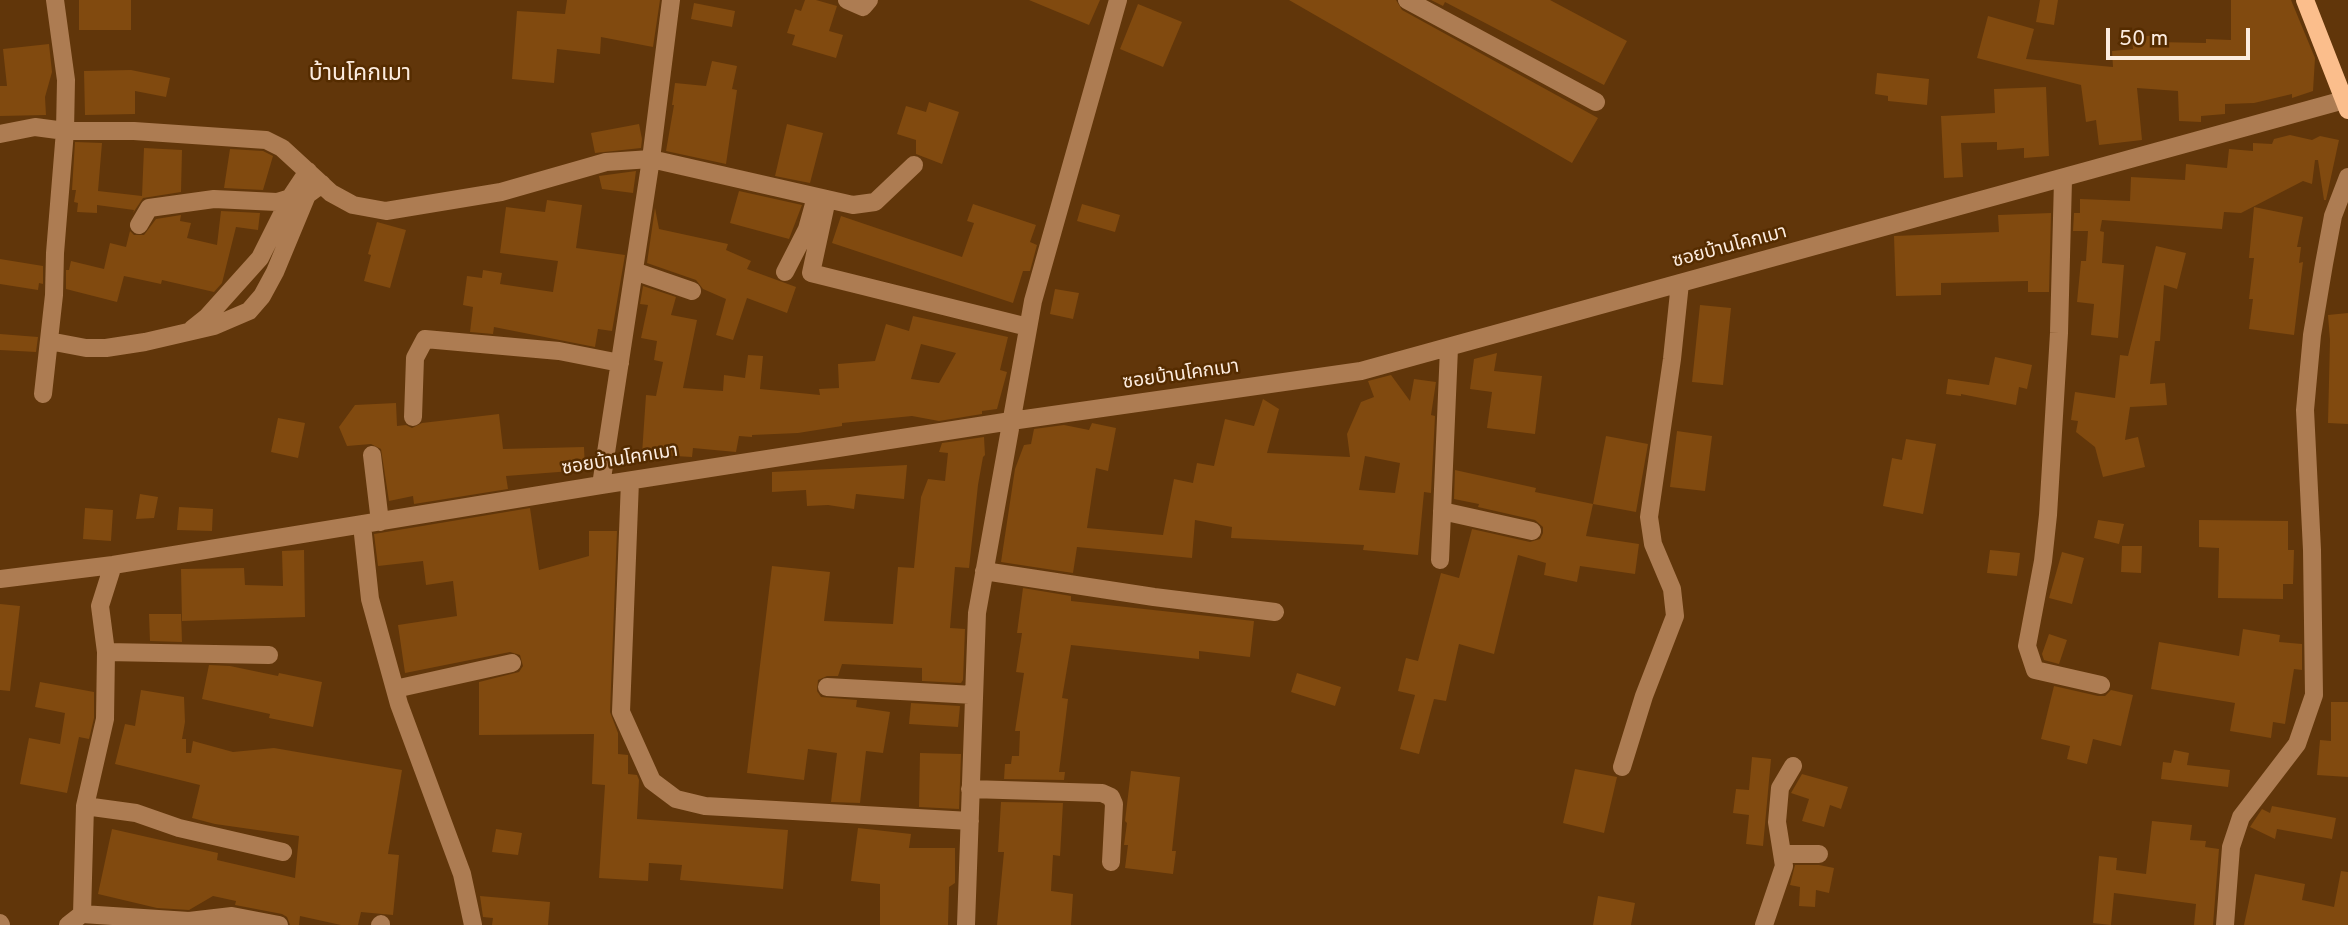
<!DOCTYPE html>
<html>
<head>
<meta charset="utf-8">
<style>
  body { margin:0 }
  #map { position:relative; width:2348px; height:925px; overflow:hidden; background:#61360a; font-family:Overpass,sans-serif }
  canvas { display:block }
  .scale { position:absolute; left:2106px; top:28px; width:144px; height:32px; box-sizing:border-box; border:4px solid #fcecdf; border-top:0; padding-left:9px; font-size:21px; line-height:24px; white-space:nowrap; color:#fcecdf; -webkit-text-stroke:5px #552c00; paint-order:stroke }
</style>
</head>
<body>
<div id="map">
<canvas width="2348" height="925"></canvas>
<div class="scale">50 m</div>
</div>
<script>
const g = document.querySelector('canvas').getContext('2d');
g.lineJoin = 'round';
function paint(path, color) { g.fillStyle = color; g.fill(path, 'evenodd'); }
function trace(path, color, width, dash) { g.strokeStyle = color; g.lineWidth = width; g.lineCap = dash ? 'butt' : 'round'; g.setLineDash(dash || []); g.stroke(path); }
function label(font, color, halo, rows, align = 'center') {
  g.font = font + ' Overpass,"Noto Sans Thai",sans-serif'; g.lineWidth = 5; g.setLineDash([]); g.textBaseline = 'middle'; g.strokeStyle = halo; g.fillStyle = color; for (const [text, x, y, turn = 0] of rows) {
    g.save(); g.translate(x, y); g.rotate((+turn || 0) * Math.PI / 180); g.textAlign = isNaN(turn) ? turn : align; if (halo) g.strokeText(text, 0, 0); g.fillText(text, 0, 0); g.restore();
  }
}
paint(new Path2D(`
  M79 0H131V30H79Z
  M567 0H660L653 47 601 37 600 54 557 49 554 83 512 79 517 11 565 14Z
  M805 0H816L837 6 829 31 843 35 836 58 792 45 795 35 787 33 795 9 801 11Z
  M1029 0H1100L1089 25Z
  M1289 0H1396L1402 10 1598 118 1572 163Z
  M1431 0H1550L1627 41 1604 85 1445 2 1443 6Z
  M2040 0H2058L2054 25 2036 22Z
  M2231 0H2291L2315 58 2313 91 2292 98V94L2254 103 2225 104V114L2201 116V122L2179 121 2178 91 2137 88 2142 140 2099 145 2096 120 2086 122 2081 85 1977 58 1988 16 2034 29 2026 59 2113 67 2112 51 2133 49 2132 38 2155 35 2156 42 2206 43V39L2231 40Z
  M694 3 735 11 732 27 691 19Z
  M1138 4 1182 22 1163 67 1120 49Z
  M49 44 52 72 45 97 46 115 0 116V86H7L3 49Z
  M712 61 737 66 732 89 737 90 726 164 666 151 674 105H672L675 83 706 86Z
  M131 70 170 78 166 97 135 91V114L85 115 84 71Z
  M1877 73 1929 79 1927 105 1888 101V96L1875 94Z
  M2046 87 2049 156 2024 158V148L1997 150V142L1961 143 1963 177 1944 178 1941 116 1995 113 1994 89Z
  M929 102 959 112 942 164 916 154V140L897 134 906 106 926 112Z
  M639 124 642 139 641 148 595 153 591 133Z
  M787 124 823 133 810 183 775 176Z
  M2290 135 2312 140 2320 136 2339 140 2326 200H2324L2318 160H2315L2312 184 2303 181 2241 213 2224 212 2222 229 2102 220 2100 231 2104 232 2102 263 2124 265 2118 338 2091 335 2094 304 2077 302 2081 261H2086L2088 231H2073L2074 213H2080V199L2130 201 2131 177 2185 180 2186 164 2227 168 2229 149 2253 151V143L2272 144 2274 139Z
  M75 142 102 143 98 191 142 196 144 148 182 150 181 192 143 198 133 213 134 210 97 205V213L77 212 78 203 74 202 76 190H72Z
  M230 149 263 151 273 156 263 190 224 188Z
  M636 171 633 193 602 189 599 176Z
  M739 191 802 205 789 239 730 223Z
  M547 200 582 205 576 248 625 255 612 331 598 329 595 347 494 327 493 334 470 332 473 307 463 305 467 276 482 278 483 270 502 273 500 284 553 292 558 261 500 253 506 207 545 212Z
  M973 204 1036 225 1030 242 1037 245 1030 271H1023L1013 303 832 243 841 216 962 257 974 223 967 221Z
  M1082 204 1120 215 1115 232 1077 221Z
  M2254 207 2303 217 2297 247H2301L2299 263 2303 262 2294 335 2249 329 2253 299H2249L2254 258H2249Z
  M655 208 659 229 728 244 726 250 751 261 747 269 796 287 787 313 747 298 733 340 716 335 726 299 703 289 696 280 647 263Z
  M221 211 260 213 258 230 236 227 222 283 214 292 162 280 161 284 124 276 117 302 66 289V270H69L71 261 104 269 110 243 126 247 130 231 134 235H144L156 219 181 215 180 221 191 223 187 238 217 245Z
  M2051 213 2049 292H2028V281L1941 283V295L1896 296 1894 236 1999 232 1998 215Z
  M377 222 406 230 390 288 364 281 371 255 368 254Z
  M2156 246 2186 253 2177 289 2164 285 2160 341H2155L2150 384 2165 383 2167 405 2130 407 2125 440 2138 437 2145 467 2103 477 2095 447 2076 432 2078 421 2071 420 2075 392 2115 398 2120 355 2128 356Z
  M0 259 43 266V284L39 283 38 290 0 284Z
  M643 286 676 297 671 315 697 320 683 388 723 391 724 375 745 378 748 355 763 356 760 389 820 395 819 389 839 388 838 364 875 361 886 324 909 331 913 316 1008 337 1000 370 1007 372 997 409 982 411V414L939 421 912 416 842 423V426L798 433 752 435V437L739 436 736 452 693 448 692 457 642 454 646 395 656 396 663 362 654 360 657 341 641 338 648 305 640 304ZM921 344 956 353 939 383 911 379Z
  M1055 289 1079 293 1073 319 1050 314Z
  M1700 305 1731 308 1723 385 1692 382Z
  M2348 313V424L2328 423 2330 340 2328 315Z
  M0 334 38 337 36 352 0 350Z
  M1497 353 1494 371 1542 376 1535 434 1487 428 1492 392 1470 389 1474 359Z
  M1995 357 2032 365 2027 389 2019 387 2016 405 1961 394V396L1946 394 1948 379 1989 385Z
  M1391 375 1410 401 1414 379 1436 382 1431 415 1435 416 1431 493 1424 492 1418 555 1363 550 1364 545 1231 538 1232 527 1195 520 1192 558 1077 547 1073 573 1001 562 1015 469 1024 445 1031 444 1034 429 1064 425 1089 430 1092 423 1116 428 1108 471 1096 468 1087 528 1163 535 1174 479 1193 483 1197 463 1214 466 1225 419 1254 426 1263 399 1279 409 1267 453 1350 457 1347 434 1361 402 1374 397 1368 381ZM1365 456 1400 463 1395 493 1359 490Z
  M396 403 397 426 406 425 412 428 422 423 499 414 503 449 584 447 585 470 506 476 508 489 414 504 413 496 389 501 381 449 371 444 347 446 339 427 355 405Z
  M278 418 305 423 298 458 271 452Z
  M1677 431 1712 436 1705 491 1670 487Z
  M1606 436 1648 444 1636 512 1593 504Z
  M984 437 985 455 983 457 978 485 969 568 955 567 950 628 965 629 963 680 961 683 922 681V668L842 664 838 676H827L818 680 817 691 821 697 857 700 856 707 890 712 883 753 866 751 860 803 831 802 837 753 808 749 804 780 747 773 772 566 830 572 824 621 893 624 898 567 914 568 921 497 928 479 945 481 948 453 939 452 942 443Z
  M1906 439 1936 444 1923 514 1883 506 1892 458 1902 460Z
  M907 465 904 499 856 494 854 509 828 505 807 506 806 490 772 492V472Z
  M1455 470 1536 488 1535 492 1593 504 1586 536 1639 544 1635 574 1580 566 1577 582 1544 575 1546 563 1518 555 1494 654 1459 644 1446 701 1434 699 1419 754 1400 749 1415 695 1398 691 1406 658 1418 661 1441 573 1459 578 1472 529 1530 542 1540 539 1543 533V527L1535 520 1478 507 1479 504 1454 499Z
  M140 494 158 497 154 518 136 519Z
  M179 507 213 509 212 531 177 530Z
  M85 508 113 510 111 541 83 539Z
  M530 508 539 570 589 556V531H617L610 712 618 733V754L628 755V774L637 775 639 780 637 819 788 830 783 889 680 880 682 865 649 863 648 881 599 878 605 785 592 784 594 734 479 735V682L519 672 523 666 520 655 510 652 405 673 398 625 457 616 453 581 426 585 423 561 378 566 374 534Z
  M2098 520 2124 524 2119 544 2094 538Z
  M2199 520 2288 521V550H2294L2293 584H2283V599L2218 598 2219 548 2199 547Z
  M2122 546H2142L2141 573 2121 572Z
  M304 550 305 617 182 621 181 569 244 568 245 585 283 586 282 551Z
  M1990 550 2020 553 2017 576 1987 573Z
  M2062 552 2084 558 2072 604 2049 598Z
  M1023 588 1071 596V601L1254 621 1250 657 1199 651V659L1071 645 1062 698 1068 699 1059 772H1065L1064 780 1004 779 1005 764H1011L1012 756H1019L1020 731H1015L1024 673 1016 672 1022 633H1017Z
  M0 604 20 606 10 691 0 690Z
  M149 614H181L182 642 150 641Z
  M2243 629 2280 635 2279 642 2302 644V670L2294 669 2285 724 2273 722 2271 738 2230 731 2235 703 2151 689 2159 642 2239 656Z
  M2049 634 2067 640 2059 664 2044 660 2042 654Z
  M209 665 230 666 278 676 279 673 322 682 313 727 269 718 270 714 202 699Z
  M1297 673 1341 687 1335 706 1291 692Z
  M40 682 94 692V718L89 739 79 737 67 793 20 784 29 738 60 744 65 713 35 707Z
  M2054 686 2098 696H2105L2111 690 2133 695 2121 746 2093 739 2087 764 2067 759 2070 746 2041 739Z
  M141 690 184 697 185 722 182 739H186V753H191L193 741 233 752 274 748 402 770 388 854 399 855 393 915 361 912 358 925H341L300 916 299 925H290L287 917 282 914 235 905 236 901 213 896 189 910 157 908 98 894 112 829 218 853 217 860 295 878 299 836 215 824 192 818 200 785 115 764 125 724 135 726Z
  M2331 702H2348V777L2317 775 2320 740 2331 741Z
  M911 703 960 706 958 727 909 724Z
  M2174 750 2189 753 2187 765 2230 770 2228 787 2161 779 2163 762 2171 763Z
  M920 753 961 754 959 809 919 807Z
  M1752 757 1771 759 1763 846 1746 844 1749 815 1733 813 1736 789 1749 790Z
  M1575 769 1617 777 1604 833 1563 823Z
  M1131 771 1180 777 1172 851H1176L1173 874 1125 868 1128 845H1124L1127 823 1125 821Z
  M1802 774 1848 787 1841 809 1830 805 1824 827 1802 821 1809 799 1791 793Z
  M1001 802 1063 803 1060 856 1053 855 1051 891 1073 894 1071 925H997L1004 852H998Z
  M2272 806 2336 818 2332 839 2277 829 2275 839 2250 827 2262 809 2270 813Z
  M2152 821 2192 825 2190 840 2206 841 2205 847 2219 849 2213 925H2194L2196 904 2114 893 2111 925 2093 923 2099 856 2117 858 2116 870 2146 874Z
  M858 828 911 834 909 848H955V883L949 887 948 925H880V884L851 881Z
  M496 829 522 833 518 855 492 852Z
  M1795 865H1819L1834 868 1829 893 1816 890 1815 907 1799 906 1800 887 1790 885Z
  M2341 871 2348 872V925H2244L2255 874 2305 884 2302 900 2334 907Z
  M480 896 550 902 548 925H492L493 918 483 917Z
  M1598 896 1635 903 1631 925H1593Z`), '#814a0f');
trace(new Path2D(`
  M847 0 863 7 869 0
  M1407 0 1596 102
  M0 134 35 127 65 131H134L266 140 282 148 331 193 353 205 386 211 501 192 606 162 651 159 853 205 875 202 914 165
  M2063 180 2059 333 2048 515 2043 561 2027 646 2035 670 2101 685
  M827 199 811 273 1028 327
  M139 225 149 208 214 199 277 202 290 198
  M634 271 692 291
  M785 272 807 229 816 197
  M192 329 207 317 260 258 290 198 308 171
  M49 341 86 348H106L145 342 214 326 249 311 262 296 275 272 307 195 322 184
  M43 394 54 295 55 253 65 131 66 80 55 0
  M413 417 415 358 425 339 559 351 620 363
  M372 455 380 522
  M630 481 621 712 652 781 676 799 705 806 970 821
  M601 485 651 159 671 0
  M1442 511 1532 531
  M362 525 370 599 399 704 462 874 473 925
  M1440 560 1449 348
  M984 571 1154 597 1275 612
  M0 579 113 565 601 485 1011 421 1361 371 2344 100
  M106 652 269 655
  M827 687 974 695
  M395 689 512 663
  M1622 767 1644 696 1675 616 1672 589 1653 544 1649 517 1672 359 1680 283
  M970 789 1102 793 1111 797 1114 804 1111 862
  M85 806 136 813 179 828 283 852
  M1782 854H1819
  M82 914 189 921 232 916 279 925
  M0 923 1 925
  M68 925 82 914 85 806 105 719 106 652 100 606 113 565
  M380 925 381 924
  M966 925 977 613 1033 301 1118 0
  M1764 925 1784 866 1777 822 1780 788 1793 766
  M2225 925 2231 847 2241 817 2297 744 2314 695 2312 550 2305 410 2312 335 2324 264 2333 216 2348 177`), '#ad7c52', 18);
trace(new Path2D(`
  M2305 0 2348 110`), '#fbbe8c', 18);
label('19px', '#fcecdf', '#552c00', [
  ["ซอยบ้านโคกเมา",1730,248,-15],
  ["ซอยบ้านโคกเมา",1181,376,-8],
  ["ซอยบ้านโคกเมา",620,461,-9]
]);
label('23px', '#fcecdf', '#552c00', [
  ["บ้านโคกเมา",360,75]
]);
</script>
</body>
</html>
